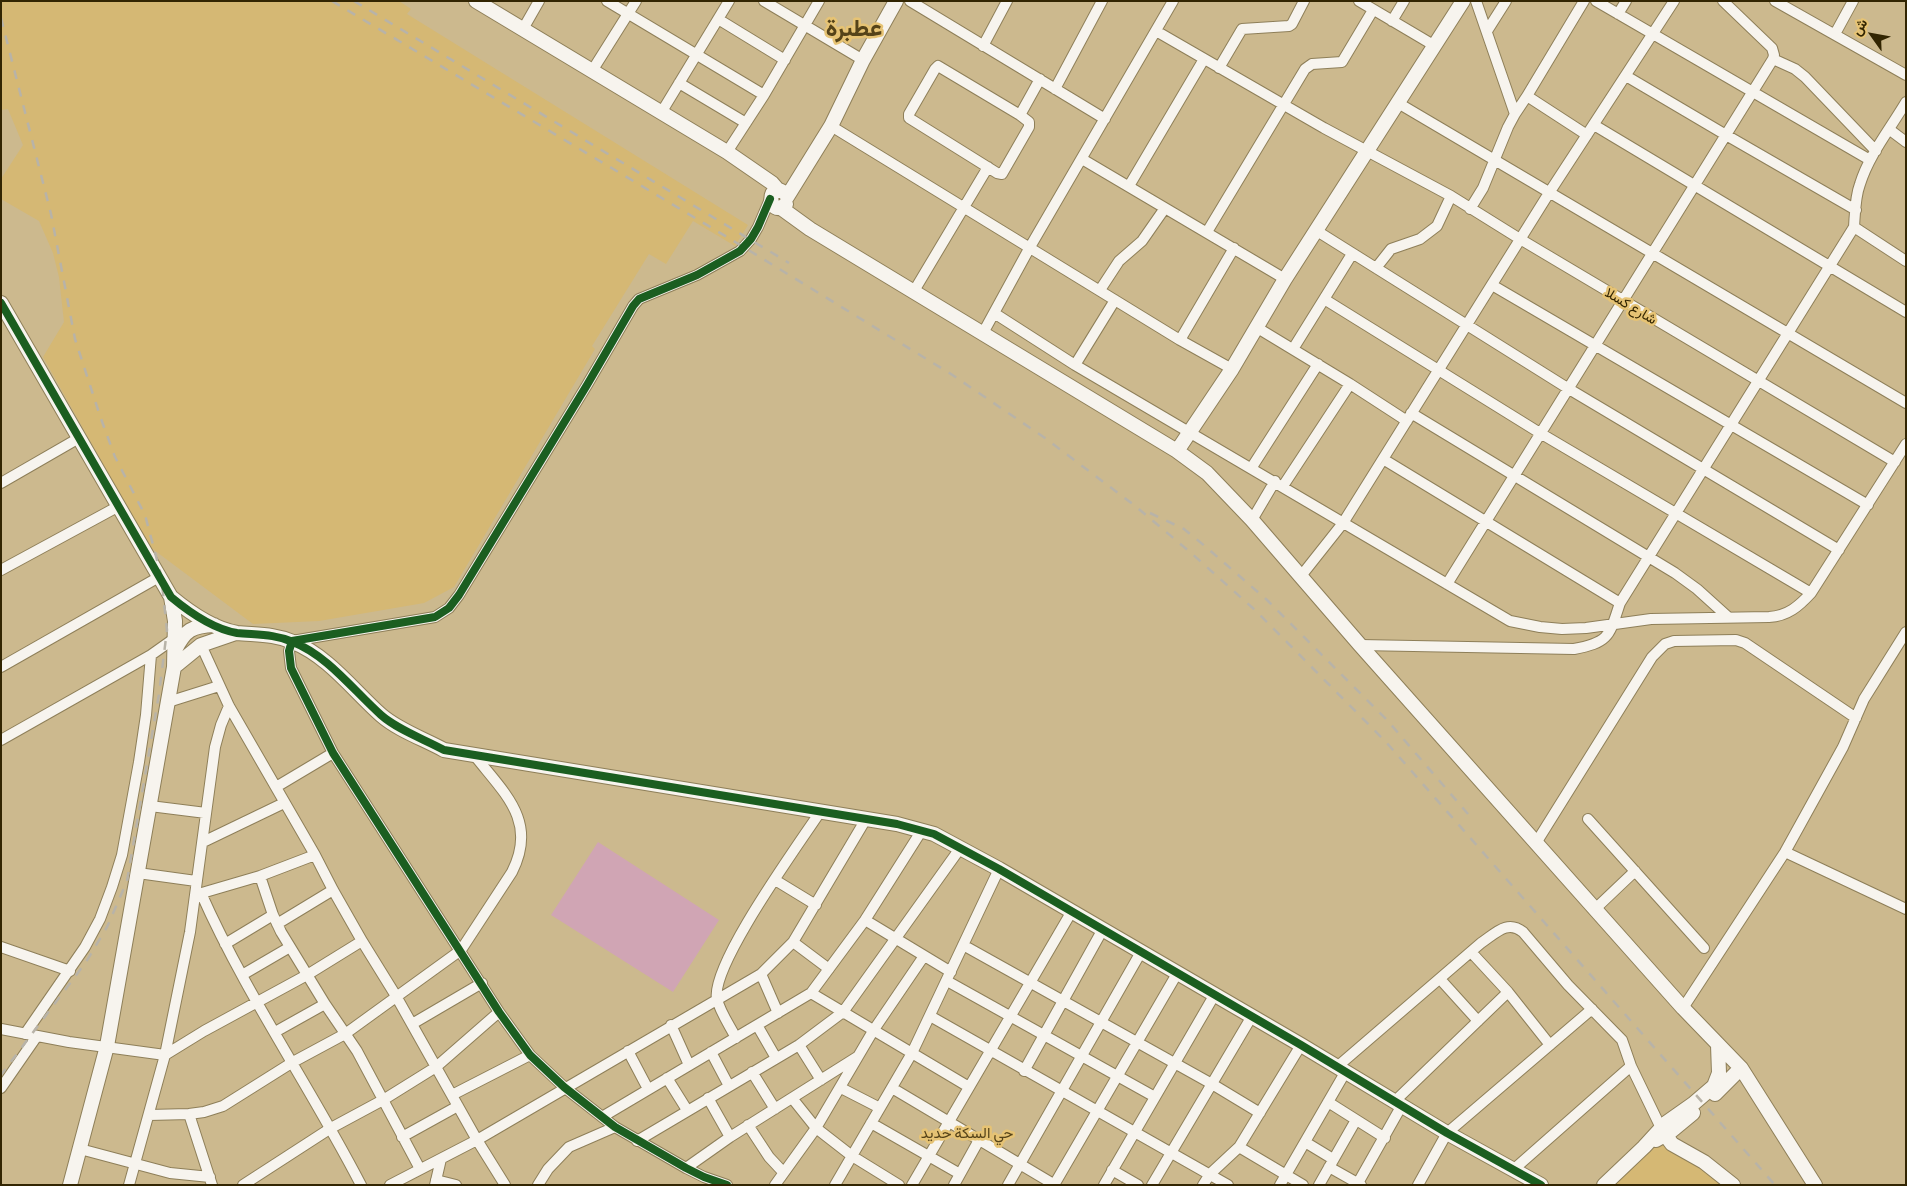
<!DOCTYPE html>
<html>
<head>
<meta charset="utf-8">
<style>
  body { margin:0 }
  #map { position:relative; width:1907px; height:1186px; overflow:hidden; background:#ccb98e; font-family:Barlow,Vazirmatn,sans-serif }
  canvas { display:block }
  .frame { position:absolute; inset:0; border:2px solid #322502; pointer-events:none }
  .north { position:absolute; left:1847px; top:10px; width:50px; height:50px; -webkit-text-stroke:4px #e6c374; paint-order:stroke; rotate:302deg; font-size:14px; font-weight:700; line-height:20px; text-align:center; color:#322502 }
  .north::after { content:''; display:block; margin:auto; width:18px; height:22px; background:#322502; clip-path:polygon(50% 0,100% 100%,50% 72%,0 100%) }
</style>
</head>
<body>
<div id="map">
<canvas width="1907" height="1186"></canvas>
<div class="frame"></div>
<div class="north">ش</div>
</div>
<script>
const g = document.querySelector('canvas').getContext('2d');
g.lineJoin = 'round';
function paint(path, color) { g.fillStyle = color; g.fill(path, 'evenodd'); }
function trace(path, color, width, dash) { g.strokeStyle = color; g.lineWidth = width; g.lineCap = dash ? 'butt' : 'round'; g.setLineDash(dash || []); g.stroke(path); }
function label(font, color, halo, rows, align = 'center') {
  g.font = font + ' Barlow,Vazirmatn,sans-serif'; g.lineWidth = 5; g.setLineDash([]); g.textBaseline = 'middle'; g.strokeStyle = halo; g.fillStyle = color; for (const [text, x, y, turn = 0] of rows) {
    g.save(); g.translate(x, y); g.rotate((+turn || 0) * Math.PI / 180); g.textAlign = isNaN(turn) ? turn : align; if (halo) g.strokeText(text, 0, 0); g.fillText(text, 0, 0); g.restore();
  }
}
paint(new Path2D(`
  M1 1H399L411 9 407 14 748 225 735 246 693 221 666 264 649 254 592 346 595 349 454 587 424 603 319 621 253 624 146 544 135 521 43 357 64 322 59 277 53 253 39 221 1 199V179L23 145 8 109 1 110Z
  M1656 1146H1665L1690 1158 1728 1185H1611Z`), '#d5b874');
paint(new Path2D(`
  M598 842 719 920 673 992 551 915Z`), '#d0a5b4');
const street = new Path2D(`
  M607 1 764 95
  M764 1 863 60
  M910 1 1105 119
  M1359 1 1435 46
  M1596 1 1870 160
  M1775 1 1906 75
  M1618 14 1626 1
  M718 19 785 60
  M1392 21 1404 1
  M523 29 539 1
  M1156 31 1324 128 1451 196 1520 239 1895 462
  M1487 31 1506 1
  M1835 34 1853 1
  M983 46 1007 1
  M1773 59 1795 69 1805 77 1876 151
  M938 66 1020 115 1029 122V127L1002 174 997 173 909 118V114L935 69Z
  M1219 68 1242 29 1289 26 1292 24 1304 1
  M592 71 636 1
  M1626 76 1726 135 1856 210
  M679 83 746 123
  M1055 89 1102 1
  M1527 96 1584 1
  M1398 103 1906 403
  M661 113 729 1
  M1515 114 1527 96 1587 135
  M1020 115 1040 79
  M1594 125 1906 312
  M831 126 1180 340 1232 369
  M1890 130 1906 142
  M727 152 764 95 819 1
  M1082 159 1285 279
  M1129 186 1204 59
  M1470 209 1483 188 1508 127 1515 114 1476 1
  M1854 227 1906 261
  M1317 231 1569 389 1839 550
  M1207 232 1305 69 1312 64 1342 62 1373 10
  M1376 268 1391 249 1420 239 1437 226 1451 196
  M1492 285 1868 505
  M1100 290 1119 261 1142 241 1165 208
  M914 291 988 167
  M1324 299 1540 433 1811 593
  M994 313 1075 365 1510 621 1540 627 1562 629 1586 628 1651 619 1769 617C1788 616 1799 606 1811 593L1906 444
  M1256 327 1350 384 1407 421
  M983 333 1030 247 1173 1
  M1180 340 1234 248
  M1293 349 1352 254
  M1075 365 1115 300
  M1411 413 1675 573 1697 589 1728 617
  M1383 459 1620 603
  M1252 467 1318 364
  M1 483 79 438
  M1283 486 1350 384
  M1252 520 1275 481
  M1 570 119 506
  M1301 576 1343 523 1549 193 1674 1
  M1447 584 1773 59 1774 55 1772 48 1723 1
  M201 645 229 706 315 855 333 890 362 941 396 996 477 1140 505 1185
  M1360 645 1574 649C1610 642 1609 636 1620 603L1854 227C1855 213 1855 197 1860 184 1869 155 1890 129 1906 102
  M1 667 159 577
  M168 702 219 686
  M1 740 151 655 175 638
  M276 787 333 753
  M150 806 206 813
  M1588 819 1704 948
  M203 842 284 803
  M1536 843 1652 657 1665 644 1674 641 1736 640 1745 643 1856 718
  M1785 852 1906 909
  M138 873 196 881
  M260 876 273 915 281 932 325 1004 357 1051 420 1169
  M775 880 816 905
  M201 893C246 995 310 1086 361 1185
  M195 895 260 876 315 855
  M1595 909 1635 871
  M865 920 951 972
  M277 924 333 890
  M793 942 829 969
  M225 944 273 915
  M963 945 1212 1084 1260 1113
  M1 947 70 971
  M1471 952 1508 992 1550 1045
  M761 974 778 1013
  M242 975 290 947
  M1440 979 1478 1021
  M947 981 1155 1097
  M811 993 969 1087
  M1683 1008 1785 852 1843 747 1864 699 1906 632
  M930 1016 1228 1185
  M412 1024 482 983
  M671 1025 689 1065
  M757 1025 776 1058
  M1 1029 69 1042 165 1055 204 1031 307 975 362 941
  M275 1032 325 1004
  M25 1034 85 947 100 919 112 887 122 855 139 762 146 715 151 655
  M736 1038C730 1026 720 1012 717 999 710 966 799 844 820 812
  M799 1045 821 1080
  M628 1051 648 1089
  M711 1052 729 1086
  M1338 1066 1481 943C1495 934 1507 919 1523 932L1568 985 1622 1040 1631 1066 1661 1128
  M1024 1071 1103 929
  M752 1072 775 1109
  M667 1078 687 1110
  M1 1088 37 1036
  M841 1088 880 1108
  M892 1088 1055 1185
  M452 1095 530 1055
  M708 1098 730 1137
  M792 1098 816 1128 852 1156 899 1185
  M1395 1101 1508 992
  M1328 1102 1385 1138
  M189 1114 212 1185
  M149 1115 189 1114 204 1112 223 1106 293 1062 345 1034 461 950 512 872C538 821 504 793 475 756
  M602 1117 811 993 865 920 922 830
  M871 1123 960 1174
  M748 1125 769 1157 783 1172
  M402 1137 458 1106
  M637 1141 799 1045 843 1012 961 847
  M1305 1142 1333 1159
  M1239 1147 1303 1185
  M80 1149 170 1173 210 1177
  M1329 1167 1361 1185
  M686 1168 730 1137 857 1057
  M1112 1170 1138 1185
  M1513 1170 1631 1066
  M436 1180 456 1185
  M1358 1183 1402 1105
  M129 1185 165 1055 190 932 215 747 221 725 229 706
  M243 1185 331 1128 383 1100 436 1067 499 1012
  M390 1185 477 1140 761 974 793 942 866 819
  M435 1185 441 1159
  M538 1185 548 1169 569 1147 615 1127
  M727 1185 704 1177 686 1168 615 1127 564 1087 530 1055 499 1012 333 753 291 668 289 651 292 641 435 617 449 608 459 595 587 385 633 306 639 299 697 275 740 251 751 239 758 227 770 199
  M775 1185 816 1128 873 1031 924 956
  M835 1185 912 1053 999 869
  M912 1185 1072 911
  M954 1185 979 1140
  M1008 1185 1141 952
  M1054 1185 1178 972
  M1104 1185 1215 994
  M1152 1185 1252 1016
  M1203 1185 1210 1174 1239 1147 1301 1045
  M1280 1185 1346 1071
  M1319 1185 1356 1120
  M1418 1185 1447 1133 1592 1009`);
const secondary = new Path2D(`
  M476 1 727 152 772 183 779 191
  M786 194C766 177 767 221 786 204
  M787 197 831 126 863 60 896 1
  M781 208 810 229 1177 451 1207 473 1252 520 1360 645 1683 1008 1741 1068 1815 1185
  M1 303 171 597C189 612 213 629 237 633 257 635 275 634 293 642 328 656 353 690 381 715 398 730 424 739 444 750L897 824 934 834 999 869 1301 1045 1447 1133 1541 1185
  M1177 451 1232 369 1285 279 1463 1
  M175 650C185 630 192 626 214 625
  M174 667 201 645 236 633
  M1715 1094 1741 1068
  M1661 1129 1672 1144 1704 1162 1733 1185
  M1656 1140 1670 1132 1693 1113
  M70 1185 107 1046 174 667 175 621 171 597
  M1604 1185 1644 1147 1666 1123 1693 1104 1714 1086 1719 1073 1718 1045`);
trace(street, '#8e7f59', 12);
trace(secondary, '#8e7f59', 16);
trace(street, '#f7f4ee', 10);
trace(secondary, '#f7f4ee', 14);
trace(new Path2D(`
  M332 1 732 240 951 374 1045 438 1134 505 1190 552 1255 610 1386 742 1775 1185
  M354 1 789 263
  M1 18 51 214 75 339 100 416 115 457 145 515 161 575 167 630 159 694 127 881 107 927 86 962 1 1075
  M1150 513 1184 529 1206 547 1267 600 1387 720 1468 814`), '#b8b3a8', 2.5, [9, 9]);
trace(new Path2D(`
  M1 303 171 597C189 612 213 629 237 633 257 635 275 634 293 642 328 656 353 690 381 715 398 730 424 739 444 750L897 824 934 834 999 869 1301 1045 1447 1133 1541 1185
  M727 1185 704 1177 686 1168 615 1127 564 1087 530 1055 499 1012 333 753 291 668 289 651 292 641 435 617 449 608 459 595 587 385 633 306 639 299 697 275 740 251 751 239 758 227 770 199`), '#1b5e20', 8);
label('14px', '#322502', '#e6c374', [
  ["شارع كسلا",1631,306,31]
]);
label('15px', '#554319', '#e6c374', [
  ["حي السكة حديد",967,1133]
]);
label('bold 24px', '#554319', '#e6c374', [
  ["عطبرة",854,28]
]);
</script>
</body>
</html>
